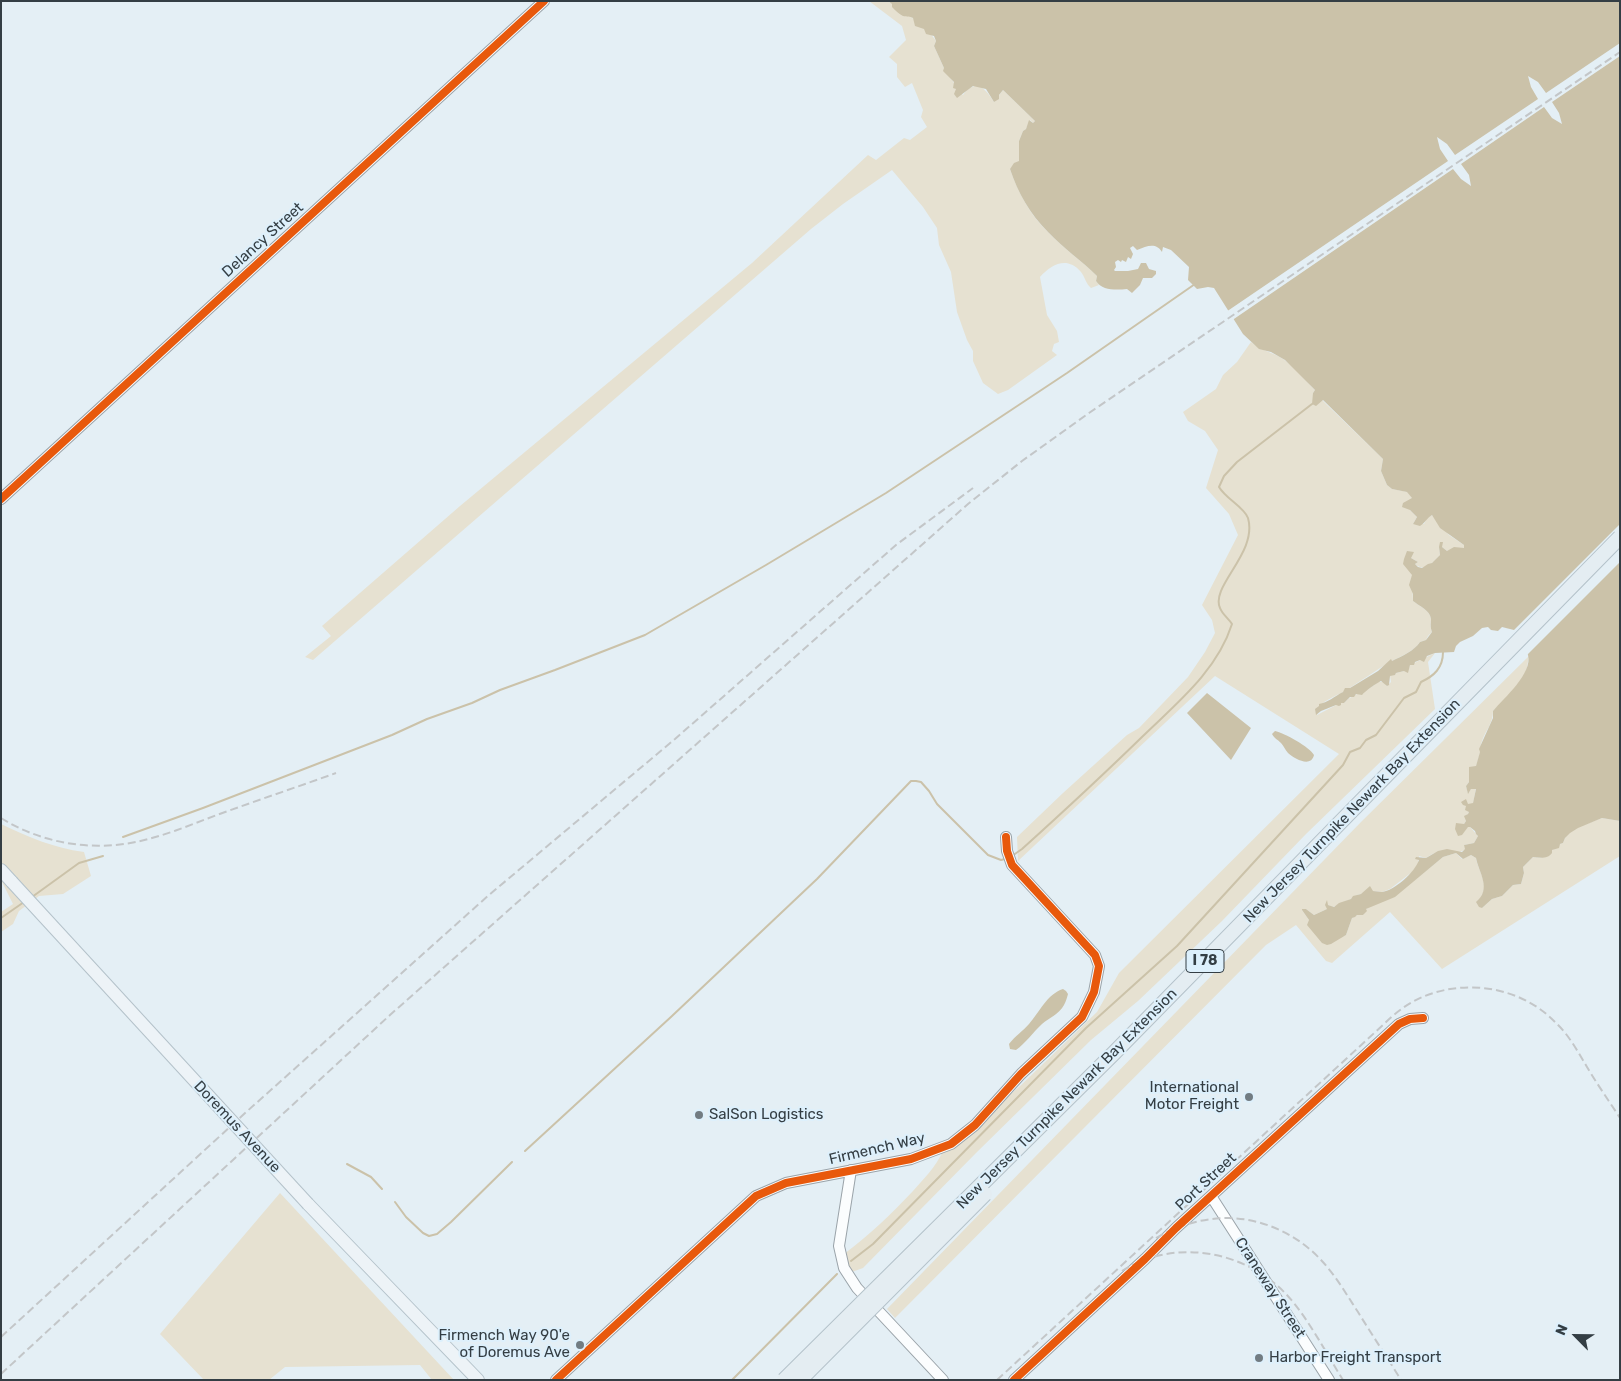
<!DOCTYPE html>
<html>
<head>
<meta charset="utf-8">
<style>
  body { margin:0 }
  #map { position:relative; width:1621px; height:1381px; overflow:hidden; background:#e4eff5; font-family:Rubik,sans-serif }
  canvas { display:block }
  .frame { position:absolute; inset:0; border:2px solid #343e44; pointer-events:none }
  .north { position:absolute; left:1551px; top:1311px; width:50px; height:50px; -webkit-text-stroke:4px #ddf0fc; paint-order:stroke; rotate:293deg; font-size:14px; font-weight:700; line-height:20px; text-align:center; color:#343e44 }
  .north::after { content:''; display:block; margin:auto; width:18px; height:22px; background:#343e44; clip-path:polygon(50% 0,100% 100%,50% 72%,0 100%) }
</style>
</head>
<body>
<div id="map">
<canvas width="1621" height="1381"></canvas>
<div class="frame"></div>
<div class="north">N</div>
</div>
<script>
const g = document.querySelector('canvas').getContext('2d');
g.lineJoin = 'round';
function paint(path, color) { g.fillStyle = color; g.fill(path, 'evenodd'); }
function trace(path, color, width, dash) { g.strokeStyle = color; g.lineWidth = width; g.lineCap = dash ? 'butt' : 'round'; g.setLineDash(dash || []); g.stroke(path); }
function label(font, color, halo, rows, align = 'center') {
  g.font = font + ' Rubik,sans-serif'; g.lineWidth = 4; g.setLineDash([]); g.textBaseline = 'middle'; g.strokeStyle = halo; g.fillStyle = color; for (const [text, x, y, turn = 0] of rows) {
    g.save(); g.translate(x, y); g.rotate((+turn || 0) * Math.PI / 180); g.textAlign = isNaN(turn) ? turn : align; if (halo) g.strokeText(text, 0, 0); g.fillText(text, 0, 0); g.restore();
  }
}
paint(new Path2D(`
  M869 1C875 1 884 0 889 2 900 7 931 31 936 41L934 46 944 68 954 83 956 89 963 95C976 78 985 88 994 102L1003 90 1035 121 1033 123 1030 120 1026 129 1023 131 1019 141V162L1010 169C1018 192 1030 215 1048 232 1063 248 1082 261 1097 276L1096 281 1099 285 1091 288C1086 284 1085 277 1081 272 1067 256 1052 264 1040 277L1047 315 1057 331 1059 342 1054 344 1052 351 1057 355 1008 390 998 394 983 383 973 361V351L967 340 957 312 951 272 939 245 937 228 923 207 892 170 843 204 811 229 313 660 305 657 331 636 322 626 460 506 752 263 868 155 876 160 904 138 910 140 927 127 921 117 923 110 912 83 905 87 897 77V64L889 57 906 40 902 26Z
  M1251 342C1260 350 1272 352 1283 359 1295 367 1305 380 1315 390L1313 393 1314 398 1322 400 1383 459 1381 471 1387 485 1392 489 1408 492 1413 499 1410 510 1417 517 1413 524H1424L1427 518 1432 515 1449 535 1464 545V548L1447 551 1442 547H1439L1440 555C1434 562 1424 573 1415 564L1418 562 1411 558 1407 551 1412 575 1413 601C1419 606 1430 610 1431 619 1431 624 1430 626 1432 632L1428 636 1426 640 1420 642C1413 652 1403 655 1392 661 1376 670 1361 681 1345 691 1338 695 1324 700 1319 707 1318 710 1318 712 1317 715L1340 703H1344C1354 692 1368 692 1378 682H1384L1387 686 1391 682 1390 676 1392 674 1395 675 1396 673 1408 670 1410 665 1435 653 1428 662 1435 709 1306 834 1222 921 1138 1001 1091 1040 976 1153 863 1268 849 1273 844 1254C871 1234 890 1215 913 1191 925 1177 935 1168 943 1151L1019 1087 1097 1012 1119 973 1339 754 1215 676 1018 861 1017 837 1063 793 1127 735 1139 728 1188 677 1205 652 1215 633 1212 620 1202 605 1238 535 1229 514 1206 488 1218 450 1205 431 1188 421 1183 412 1216 389 1223 375 1237 362Z
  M1529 656 1526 673 1512 692 1493 711C1493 723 1486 730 1482 741 1480 745 1481 749 1480 753 1477 764 1473 778 1466 786L1468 793 1471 789 1476 788 1473 804 1466 806 1469 812 1468 814 1465 816 1466 821 1464 824 1468 827H1470L1478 836 1474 843 1464 845 1466 849C1454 857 1443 845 1426 858L1419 856 1418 864 1412 872 1390 889 1382 892 1373 891 1357 895 1351 899 1333 907 1328 905 1327 909 1314 915 1306 909H1303L1302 910 1309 920V923L1341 937 1346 935 1352 918 1357 915H1363L1366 909 1416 879 1443 857 1456 853 1462 859 1471 855 1476 858C1479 874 1491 885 1479 900L1482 908 1492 899 1502 896 1513 885 1521 884 1524 873 1523 867 1533 857 1541 858 1560 844 1563 843 1565 838 1570 832 1578 827 1602 818 1620 821V856L1442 969 1390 912 1332 963 1326 961 1296 925 1266 945 895 1318 887 1309 1361 822Z
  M1 824C28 837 54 848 84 852L91 876 63 894 39 896 19 911 13 924 1 932V912L13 904 1 880Z
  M280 1193 454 1380H432L420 1365 285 1367 269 1380H204L160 1334Z`), '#e6e1d1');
paint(new Path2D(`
  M888 1H1620V821L1602 818 1578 828 1570 833 1565 838 1563 843 1560 844 1559 848 1552 850V853C1548 859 1540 858 1533 857L1523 867 1524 873 1521 884 1513 885 1502 896 1492 899 1482 908 1479 907 1476 902C1492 889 1479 873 1476 858L1471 855 1463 859 1456 853 1443 857 1395 897 1366 909 1367 911 1363 915H1357L1355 917 1352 918 1346 935 1331 944 1327 945 1322 943 1307 925 1309 920 1302 910V909H1306L1314 915 1327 909 1325 905 1327 900 1328 905 1334 907 1339 903 1351 899 1353 896 1361 894 1370 886 1373 891C1376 891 1379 892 1382 892 1394 891 1415 872 1419 860L1415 859 1416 857 1426 858 1438 851 1447 849 1462 852 1465 849 1464 845 1474 843 1478 836 1476 834 1475 831 1470 827H1468L1462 835 1458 836 1455 829 1456 823 1464 824 1466 821 1464 816 1468 814 1469 812 1465 810 1466 806 1463 805 1461 802 1466 799 1468 804 1473 803 1476 789H1471L1468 794 1466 786 1469 782V767L1476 766 1480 752 1479 749 1493 718V711C1504 698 1533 673 1528 655 1525 646 1518 638 1514 630L1502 627 1498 631 1491 630 1488 627 1482 628 1473 636 1460 642 1456 646 1454 652 1435 653 1427 656 1424 662 1420 660 1415 662 1414 665H1410L1408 673 1404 671 1396 673 1395 675 1390 676 1389 685 1387 686 1381 681C1377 683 1365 691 1362 695L1356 694 1354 697H1350L1344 703H1341V705L1339 706 1336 705 1321 711 1316 715 1315 709 1319 706V704C1327 703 1335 696 1343 692L1345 688H1350L1378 671 1391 659 1392 661C1402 656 1414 651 1420 642L1426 640 1432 632C1430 626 1431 624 1431 619 1430 610 1419 606 1413 601V594L1409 585 1412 575 1403 564 1404 559 1407 551 1414 552 1411 558 1418 562 1415 564 1418 567 1422 568 1428 564 1432 563 1440 555 1439 547 1440 542H1443L1442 547 1447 551 1454 547 1464 548V545L1440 528 1432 515C1427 518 1425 523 1420 526L1413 524 1417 517 1410 510 1402 507 1403 503 1412 498 1407 492 1392 489 1387 485 1381 471 1383 459 1323 400 1316 406 1312 404 1313 393 1315 390 1285 360 1271 352 1259 349 1243 334 1214 288 1208 287 1197 289 1188 280 1189 267 1171 250 1163 247 1162 252C1156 242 1147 246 1137 250L1133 246 1130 248 1133 254 1131 259 1128 257 1126 262 1122 260 1121 262 1118 260 1115 262 1116 267 1114 270 1115 271H1128L1138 269 1141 263H1146L1149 269 1156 271V274L1152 278H1143L1140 285 1132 293 1127 289C1117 290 1102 291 1096 281L1097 276C1082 261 1063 248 1048 232 1030 214 1018 193 1010 169L1014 163 1019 161V141L1023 131 1026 129 1029 120 1033 123 1035 121 1003 90 999 95V99L994 102 986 89 973 86 957 98 954 94 956 89 953 88 954 82 943 71 944 68 934 46 936 41 934 36 926 34 924 29 915 26 913 18C910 16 907 17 903 16 899 14 895 10 892 7V4Z
  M1207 693 1251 728 1231 760 1187 713Z
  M1275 731C1284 733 1310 747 1314 755 1311 768 1295 759 1288 753 1285 750 1284 746 1281 743 1277 739 1275 739 1272 734Z
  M1063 989 1066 991 1068 994C1067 998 1066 1001 1064 1005 1059 1014 1049 1018 1042 1024 1033 1032 1026 1043 1016 1050L1010 1049 1009 1044C1015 1036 1023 1031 1029 1024 1039 1013 1047 994 1063 989Z`), '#cbc2a9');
paint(new Path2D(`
  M1620 43V56L1552 102 1559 113 1562 124 1552 118 1544 107 1461 164 1469 175 1471 186 1461 179 1453 169 1231 321 1226 312 1448 161 1440 149 1437 137 1447 144 1455 155 1538 99 1531 87 1528 76 1538 82 1546 93Z
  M1620 524V562L1526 656 1512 632Z`), '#e4eff5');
trace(new Path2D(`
  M123 837 203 808 392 735 427 719 472 703 500 690 555 670 645 635 766 565 886 493 1067 373 1195 284
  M1012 856 1022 849C1063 812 1103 775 1143 736 1177 703 1217 671 1232 624 1229 619 1222 614 1220 608 1210 586 1258 553 1248 518 1244 507 1226 499 1219 487L1224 476 1237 462 1312 404
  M32 897 79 863 103 856
  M1 918 24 902
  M525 1151 672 1016 817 879 911 781H916L921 782 929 791 937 804 988 855 1001 860 1005 859
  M347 1164 371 1177 382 1189
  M395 1202 406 1217 423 1233 429 1236 437 1234 451 1222 512 1162
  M851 1261 873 1244 1086 1028 1177 946 1343 765 1350 752 1360 748 1366 740 1376 735 1404 698 1416 692 1421 682C1434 676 1443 668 1443 652
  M732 1380 837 1274`), '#cbc2a9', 2);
const minor = new Path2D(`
  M1 499 544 1
  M851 1170 839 1246 844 1268 857 1288 943 1380
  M1211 1196 1329 1380
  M556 1380 756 1196 786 1183 911 1159 951 1144 975 1125 1021 1074 1082 1017 1094 992 1099 966 1095 955 1012 865 1007 851 1006 837
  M1014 1380 1145 1259 1176 1228 1399 1024 1410 1019 1423 1018`);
const major = new Path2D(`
  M1 870 12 882
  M308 1204 478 1380`);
trace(minor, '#9aa3a9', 12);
trace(major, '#b4c2ca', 14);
trace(minor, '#fbfdfe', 10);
trace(major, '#edf3f7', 12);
trace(new Path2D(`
  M1 818C46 846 101 853 152 838 178 831 202 820 228 811 264 798 300 786 336 773
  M1156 1238C1178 1225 1203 1218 1229 1218 1268 1219 1304 1238 1328 1268 1339 1281 1348 1297 1358 1312 1372 1335 1387 1357 1401 1380
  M1122 1271C1174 1238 1244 1250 1286 1294 1307 1316 1326 1353 1343 1380
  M1 1337 244 1114 489 895 675 739 896 545 973 488
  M1 1374 390 1015 968 504 1022 461 1089 413 1620 52
  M997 1380 1384 1024C1393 1015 1403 1007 1414 1001 1460 977 1520 985 1556 1023 1569 1035 1578 1052 1587 1067 1597 1084 1609 1101 1620 1118`), '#c3c6c8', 2, [8, 4]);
const majorBridge = new Path2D(`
  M12 882 308 1204`);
const highwayBridge = new Path2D(`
  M784 1380 1114 1053 1620 537
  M800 1380 985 1194`);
trace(majorBridge, '#b4c2ca', 14, []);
trace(highwayBridge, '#b4c2ca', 16, []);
trace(majorBridge, '#edf3f7', 12);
trace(highwayBridge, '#e4edf2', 14);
trace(new Path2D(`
  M1 499 544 1
  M556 1380 756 1196 786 1183 911 1159 951 1144 975 1125 1021 1074 1082 1017 1094 992 1099 966 1095 955 1012 865 1007 851 1006 837
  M1014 1380 1145 1259 1176 1228 1399 1024 1410 1019 1423 1018`), '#e8590c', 8);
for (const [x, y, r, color] of [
  [1249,1097,5,"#727c82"],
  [699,1115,5,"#727c82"],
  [580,1345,5,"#727c82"],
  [1259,1358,5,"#727c82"]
]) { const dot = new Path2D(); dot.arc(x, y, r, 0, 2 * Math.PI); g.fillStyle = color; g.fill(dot); trace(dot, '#ddf0fc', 2); }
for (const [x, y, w] of [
  [1205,961,38]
]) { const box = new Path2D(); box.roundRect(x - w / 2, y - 11.5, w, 23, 4); g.fillStyle = '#ddf0fc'; g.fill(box); trace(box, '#343e44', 1); }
label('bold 14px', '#343e44', null, [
  ["I 78",1205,961]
]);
label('15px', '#343e44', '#ddf0fc', [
  ["Delancy Street",263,240,-42],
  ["New Jersey Turnpike Newark Bay Extension",1352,811,-46],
  ["New Jersey Turnpike Newark Bay Extension",1067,1099,-45],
  ["Doremus Avenue",237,1127,47],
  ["Firmench Way",877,1149,-13],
  ["Port Street",1206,1182,-43],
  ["Craneway Street",1270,1288,57]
]);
label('15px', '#343e44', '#ddf0fc', [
  ["International",1239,1088],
  ["Motor Freight",1239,1105],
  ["SalSon Logistics",709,1115,"left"],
  ["Firmench Way 90'e",570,1336],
  ["of Doremus Ave",570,1353],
  ["Harbor Freight Transport",1269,1358,"left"]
], 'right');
</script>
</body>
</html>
